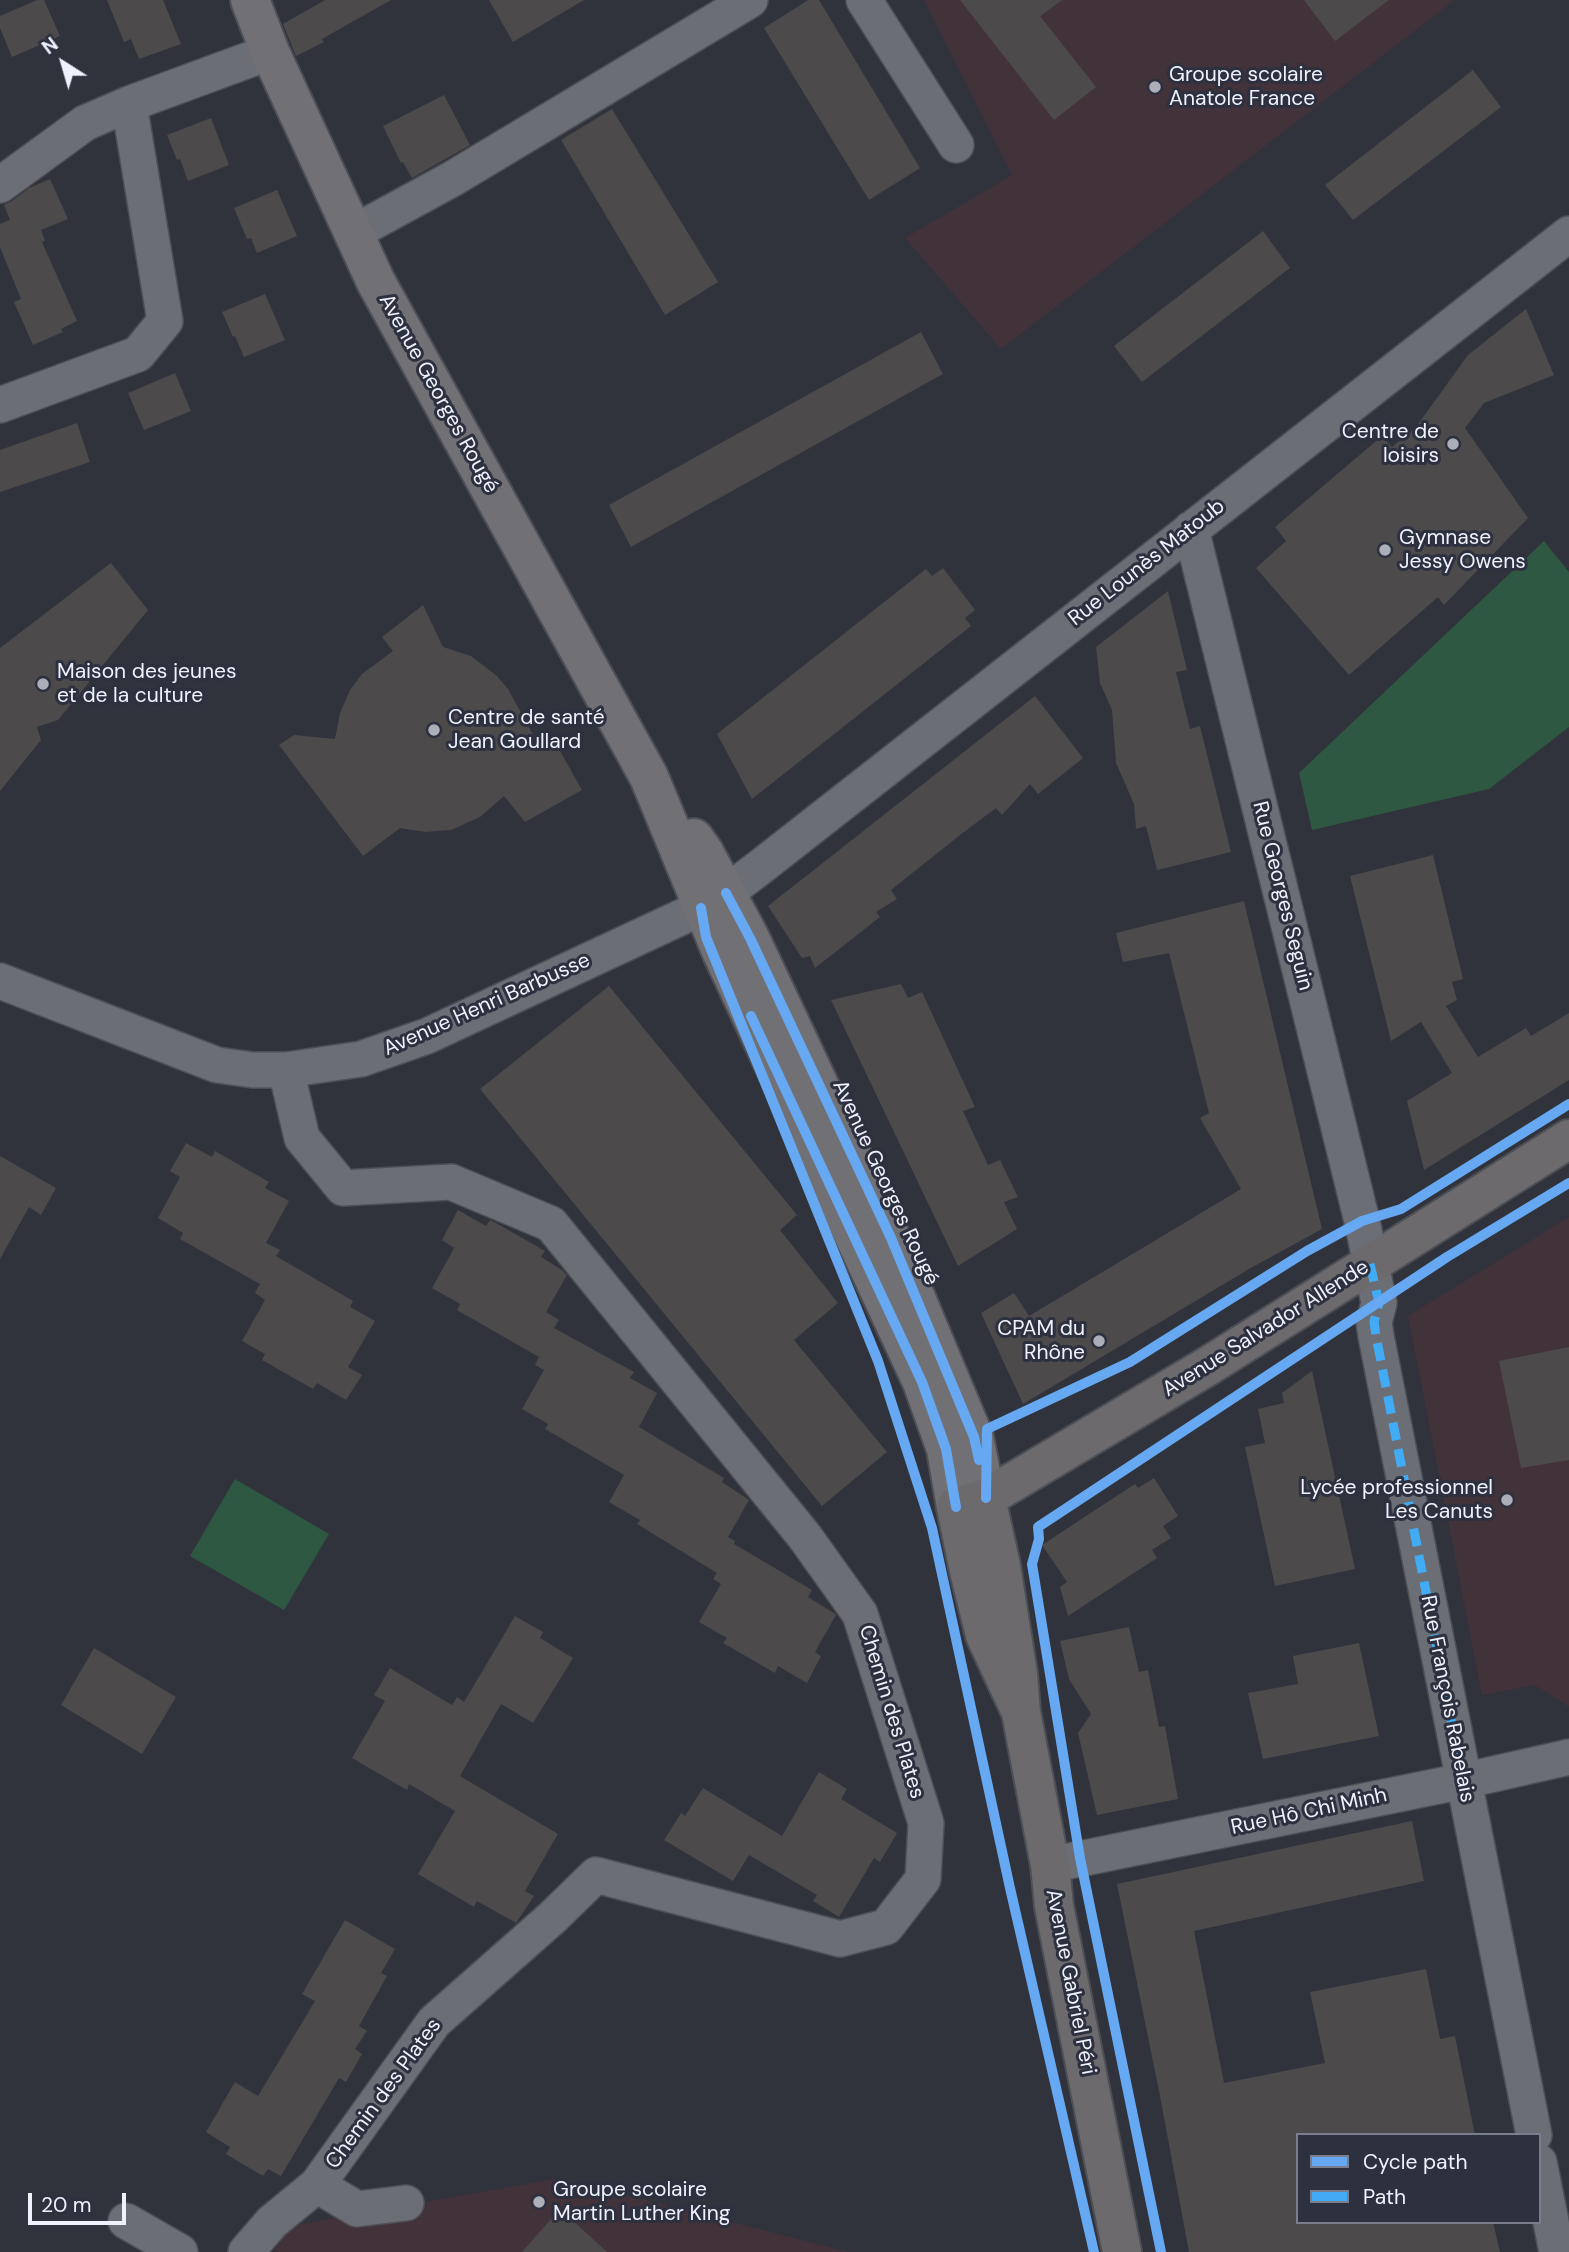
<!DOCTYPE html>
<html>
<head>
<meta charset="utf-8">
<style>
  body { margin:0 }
  #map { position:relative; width:1569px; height:2252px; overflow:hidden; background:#30333b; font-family:"DM Sans",sans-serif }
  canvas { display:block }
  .legend { position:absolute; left:1296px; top:2133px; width:245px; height:91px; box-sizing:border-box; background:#2c303f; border:2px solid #7a7d8b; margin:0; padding:9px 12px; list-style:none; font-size:21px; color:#eff1fc }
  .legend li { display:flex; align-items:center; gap:14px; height:35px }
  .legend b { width:35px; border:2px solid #7a7d8b }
  .north { position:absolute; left:28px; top:28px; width:70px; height:70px; -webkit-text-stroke:5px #2c303f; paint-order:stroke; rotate:323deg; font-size:19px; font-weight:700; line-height:28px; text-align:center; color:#eff1fc }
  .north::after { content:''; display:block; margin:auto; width:24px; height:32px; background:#eff1fc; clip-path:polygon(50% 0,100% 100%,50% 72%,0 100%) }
  .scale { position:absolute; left:28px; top:2193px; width:98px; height:32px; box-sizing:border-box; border:4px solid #eff1fc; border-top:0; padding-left:9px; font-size:21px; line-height:24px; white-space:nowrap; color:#eff1fc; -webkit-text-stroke:5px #2c303f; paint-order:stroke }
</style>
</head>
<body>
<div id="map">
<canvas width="1569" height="2252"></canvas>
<ul class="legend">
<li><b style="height:9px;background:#66a8f1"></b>Cycle path</li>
<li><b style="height:9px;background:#42abf6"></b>Path</li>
</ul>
<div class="north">N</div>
<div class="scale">20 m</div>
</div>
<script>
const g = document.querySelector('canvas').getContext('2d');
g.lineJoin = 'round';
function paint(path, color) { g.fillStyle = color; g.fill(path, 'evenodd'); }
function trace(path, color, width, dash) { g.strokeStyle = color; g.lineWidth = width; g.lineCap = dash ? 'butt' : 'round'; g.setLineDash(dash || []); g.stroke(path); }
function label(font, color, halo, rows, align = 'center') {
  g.font = font + ' "DM Sans",sans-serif'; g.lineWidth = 6; g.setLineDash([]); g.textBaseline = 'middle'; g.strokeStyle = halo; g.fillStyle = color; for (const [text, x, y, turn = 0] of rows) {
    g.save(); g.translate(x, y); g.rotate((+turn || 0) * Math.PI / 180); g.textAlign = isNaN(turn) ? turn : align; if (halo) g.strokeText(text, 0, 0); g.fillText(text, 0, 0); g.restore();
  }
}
paint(new Path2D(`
  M924 0H1455L1001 349 905 238 1012 175Z
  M1569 1217V1707L1535 1685 1482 1695 1408 1316Z
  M560 2178 849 2252H273L289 2226Z`), '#42323a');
paint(new Path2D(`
  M1544 541 1569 572V727L1489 789 1312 830 1299 773Z
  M235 1479 329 1534 284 1610 190 1556Z`), '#2e5841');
paint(new Path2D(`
  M37 0H44L60 36 12 57 0 28V16Z
  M107 0H163L181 44 139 59 131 39 124 42Z
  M325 0H391L322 39 324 42 296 56 283 24Z
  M489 0H584L513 42Z
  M808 0H819L920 168 869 200 764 28Z
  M960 0H1062L1040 16 1096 87 1054 120Z
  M1304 0H1389L1335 41Z
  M1473 70 1501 107 1353 220 1325 185Z
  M444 95 470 145 412 178 403 162 401 163 383 126Z
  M612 109 718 282 665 315 561 140Z
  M211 118 229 165 188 181 180 159 177 160 167 135Z
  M50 179 68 219 41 230 45 241 42 242 77 321 61 329 63 332 33 345 14 302 21 299 0 247V224L10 220 4 205 12 201 29 188Z
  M277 190 297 236 257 253 251 238 247 239 234 208Z
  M1263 231 1290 268 1142 382 1114 346Z
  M265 294 285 340 244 357 235 336 233 337 222 312Z
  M1526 309 1554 375 1484 403 1465 428 1528 518 1444 605 1438 597 1349 675 1256 568 1286 541 1275 527 1382 436 1392 447 1416 427 1468 355Z
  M921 332 943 374 631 547 609 505Z
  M175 373 191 411 144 430 128 393Z
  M77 423 90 462 0 492V450Z
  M111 563 148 610 58 720 37 727 41 740 0 791V648Z
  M943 568 975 610 965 618 971 626 752 799 717 734 926 569 932 576Z
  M1168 591 1187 670 1176 672 1190 729 1200 726 1231 852 1157 870 1146 826 1136 829 1134 804 1116 763 1112 710 1100 683 1096 647Z
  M423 605 443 647 471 656 497 676 508 689 541 749 555 742 582 790 525 822 504 796 480 817 451 830 425 832 400 828 363 856 279 745 294 735 335 739 340 713 350 690 362 674 393 651 382 637Z
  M1035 696 1083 758 1038 794 1030 784 1002 815 996 808 960 835 891 890 897 899 876 912 880 917 815 968 810 956 802 958 768 906Z
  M1433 855 1463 979 1452 982 1457 1000 1446 1006 1478 1057 1526 1028 1531 1036 1569 1013V1080L1424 1170 1407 1101 1452 1073 1421 1022 1391 1041 1350 876Z
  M1244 901 1322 1229 1249 1269 1023 1404 981 1313 1014 1293 1029 1316 1241 1189 1200 1118 1209 1113 1169 953 1123 962 1116 933Z
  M901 984 908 998 922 992 975 1107 963 1111 988 1165 1000 1160 1018 1197 1004 1202 1017 1229 958 1266 831 1000Z
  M609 986 797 1215 780 1230 838 1303 794 1340 887 1452 822 1506 480 1089Z
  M186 1143 212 1157 215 1151 269 1182 265 1188 289 1201 266 1243 280 1250 276 1256 353 1301 350 1307 375 1321 348 1367 362 1375 346 1400 317 1383 313 1389 262 1360 265 1354 242 1341 265 1300 255 1293 260 1284 180 1239 183 1233 158 1218 180 1177 170 1171Z
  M0 1156 56 1188 41 1215 29 1207 0 1259Z
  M458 1210 486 1226 490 1220 496 1223 545 1251 541 1257 562 1270 567 1275 546 1312 559 1320 554 1328 634 1372 630 1378 657 1393 639 1427 724 1478 722 1482 749 1500 728 1537 735 1541 734 1544 812 1590 808 1597 834 1613 836 1615 815 1652 821 1656 807 1683 778 1666 775 1673 723 1643 727 1638 699 1622 721 1584 713 1579 717 1573 637 1524 640 1520 609 1502 624 1475 545 1429 548 1424 522 1409 544 1370 535 1365 539 1357 457 1310 460 1304 432 1288 454 1248 442 1240Z
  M1569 1347V1460L1521 1468 1499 1361Z
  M1312 1371 1355 1569 1275 1586 1245 1447 1265 1443 1258 1409 1284 1403 1282 1393Z
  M1154 1478 1178 1516 1163 1526 1171 1538 1152 1550 1157 1558 1068 1616 1060 1587 1067 1582 1042 1545 1135 1484 1138 1488Z
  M515 1616 543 1632 540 1638 573 1658 533 1723 501 1704 460 1776 558 1834 525 1891 534 1896 516 1923 477 1901 474 1907 418 1874 455 1811 409 1784 407 1790 352 1758 385 1701 374 1695 390 1668 452 1705 457 1697 464 1702Z
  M1129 1627 1139 1672 1148 1670 1159 1727 1165 1726 1178 1799 1097 1815 1078 1733 1091 1714 1069 1679 1060 1641Z
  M1359 1643 1379 1736 1263 1759 1248 1693 1298 1684 1293 1656Z
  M94 1648 176 1697 142 1754 61 1705Z
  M819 1772 847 1789 841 1799 897 1833 880 1862 874 1858 839 1917 813 1901 817 1895 749 1855 733 1881 664 1840 681 1813 685 1816 703 1788 782 1836Z
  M1412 1821 1424 1881 1194 1931 1224 2083 1325 2063 1310 1992 1426 1969 1440 2039 1455 2036 1475 2135H1298V2222H1493L1500 2252H1189L1160 2096 1117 1884Z
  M345 1920 395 1949 381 1973 387 1976 359 2026 367 2031 355 2049 362 2054 346 2082 339 2078 281 2176 268 2169 263 2176 226 2154 230 2147 206 2132 235 2082 258 2096 315 2001 302 1994Z
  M560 2209 607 2252H522Z`), '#4d4a4c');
const street = new Path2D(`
  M864 0 956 145
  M0 185 85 123 129 104 270 52
  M353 233 452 179 750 0
  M0 405 138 354 165 321 129 104
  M1191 529 1362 1221 1379 1303 1374 1322 1376 1336 1534 2135
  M0 981 217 1065 253 1070H286L361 1059 427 1036 701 908 726 893 759 868 1569 234
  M1050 1865 1463 1781 1569 1757
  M1539 2162 1557 2252
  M317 2185 357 2209 406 2203
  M126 2221 180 2252
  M246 2252 272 2222 317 2185 434 2022 553 1917 596 1875 840 1939 886 1927 923 1879 926 1823 860 1614 805 1537 551 1224 451 1182 343 1188 302 1138 286 1070`);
const secondary = new Path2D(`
  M250 0 270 52 376 282 649 777 721 951 922 1382 946 1449 956 1507
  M694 838 704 852 750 938 891 1238 974 1437 986 1498`);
const primary = new Path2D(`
  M986 1498 1001 1566 1018 1674 1021 1712 1050 1865 1054 1906 1122 2252
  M1021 1712 985 1635 969 1571 956 1507 986 1498 1208 1366 1569 1139`);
trace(street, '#4d4f56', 38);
trace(secondary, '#4d4f56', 42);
trace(primary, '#4d4f56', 42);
trace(street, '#6c6e76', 35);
trace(secondary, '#717175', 38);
trace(primary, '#6c6a6c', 38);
trace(new Path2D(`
  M1370 1264 1379 1303 1374 1322 1376 1336 1463 1781`), '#42abf6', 9, [18, 9]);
trace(new Path2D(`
  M726 893 750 938 891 1238 974 1437 979 1460
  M701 908 706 937 878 1361 932 1528 1010 1888 1094 2252
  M751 1016 922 1382 946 1449 956 1507
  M986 1498 987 1429 1130 1362 1307 1251 1362 1221 1401 1209 1569 1104
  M1161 2252 1080 1858 1032 1564 1039 1539 1038 1527 1447 1257 1569 1183`), '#66a8f1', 10);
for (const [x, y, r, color] of [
  [1155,87,7,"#acaeb8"],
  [1453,444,7,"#acaeb8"],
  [1385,550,7,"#acaeb8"],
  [43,684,7,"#acaeb8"],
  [434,730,7,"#acaeb8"],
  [1099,1341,7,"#acaeb8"],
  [1507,1500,7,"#acaeb8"],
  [539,2202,7,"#acaeb8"]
]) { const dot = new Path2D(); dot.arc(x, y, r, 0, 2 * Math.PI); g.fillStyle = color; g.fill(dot); trace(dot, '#2c303f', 2.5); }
label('21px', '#eff1fc', '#2c303f', [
  ["Groupe scolaire",1169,75],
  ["Anatole France",1169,99],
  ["Centre de",1439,432,"right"],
  ["loisirs",1439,456,"right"],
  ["Gymnase",1399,538],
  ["Jessy Owens",1399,562],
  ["Maison des jeunes",57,672],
  ["et de la culture",57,696],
  ["Centre de santé",448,718],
  ["Jean Goullard",448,742],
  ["CPAM du",1085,1329,"right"],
  ["Rhône",1085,1353,"right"],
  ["Lycée professionnel",1493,1488,"right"],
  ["Les Canuts",1493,1512,"right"],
  ["Groupe scolaire",553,2190],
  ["Martin Luther King",553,2214]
], 'left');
label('21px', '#eff1fc', '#2c303f', [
  ["Avenue Georges Rougé",438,394,61],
  ["Rue Lounès Matoub",1147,563,-38],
  ["Rue Georges Seguin",1282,896,76],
  ["Avenue Henri Barbusse",487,1005,-24],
  ["Avenue Georges Rougé",885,1183,65],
  ["Avenue Salvador Allende",1266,1329,-32],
  ["Rue François Rabelais",1447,1699,79],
  ["Chemin des Plates",891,1712,73],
  ["Rue Hô Chi Minh",1309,1812,-12],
  ["Avenue Gabriel Péri",1070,1982,79],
  ["Chemin des Plates",384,2094,-54]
]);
</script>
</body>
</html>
